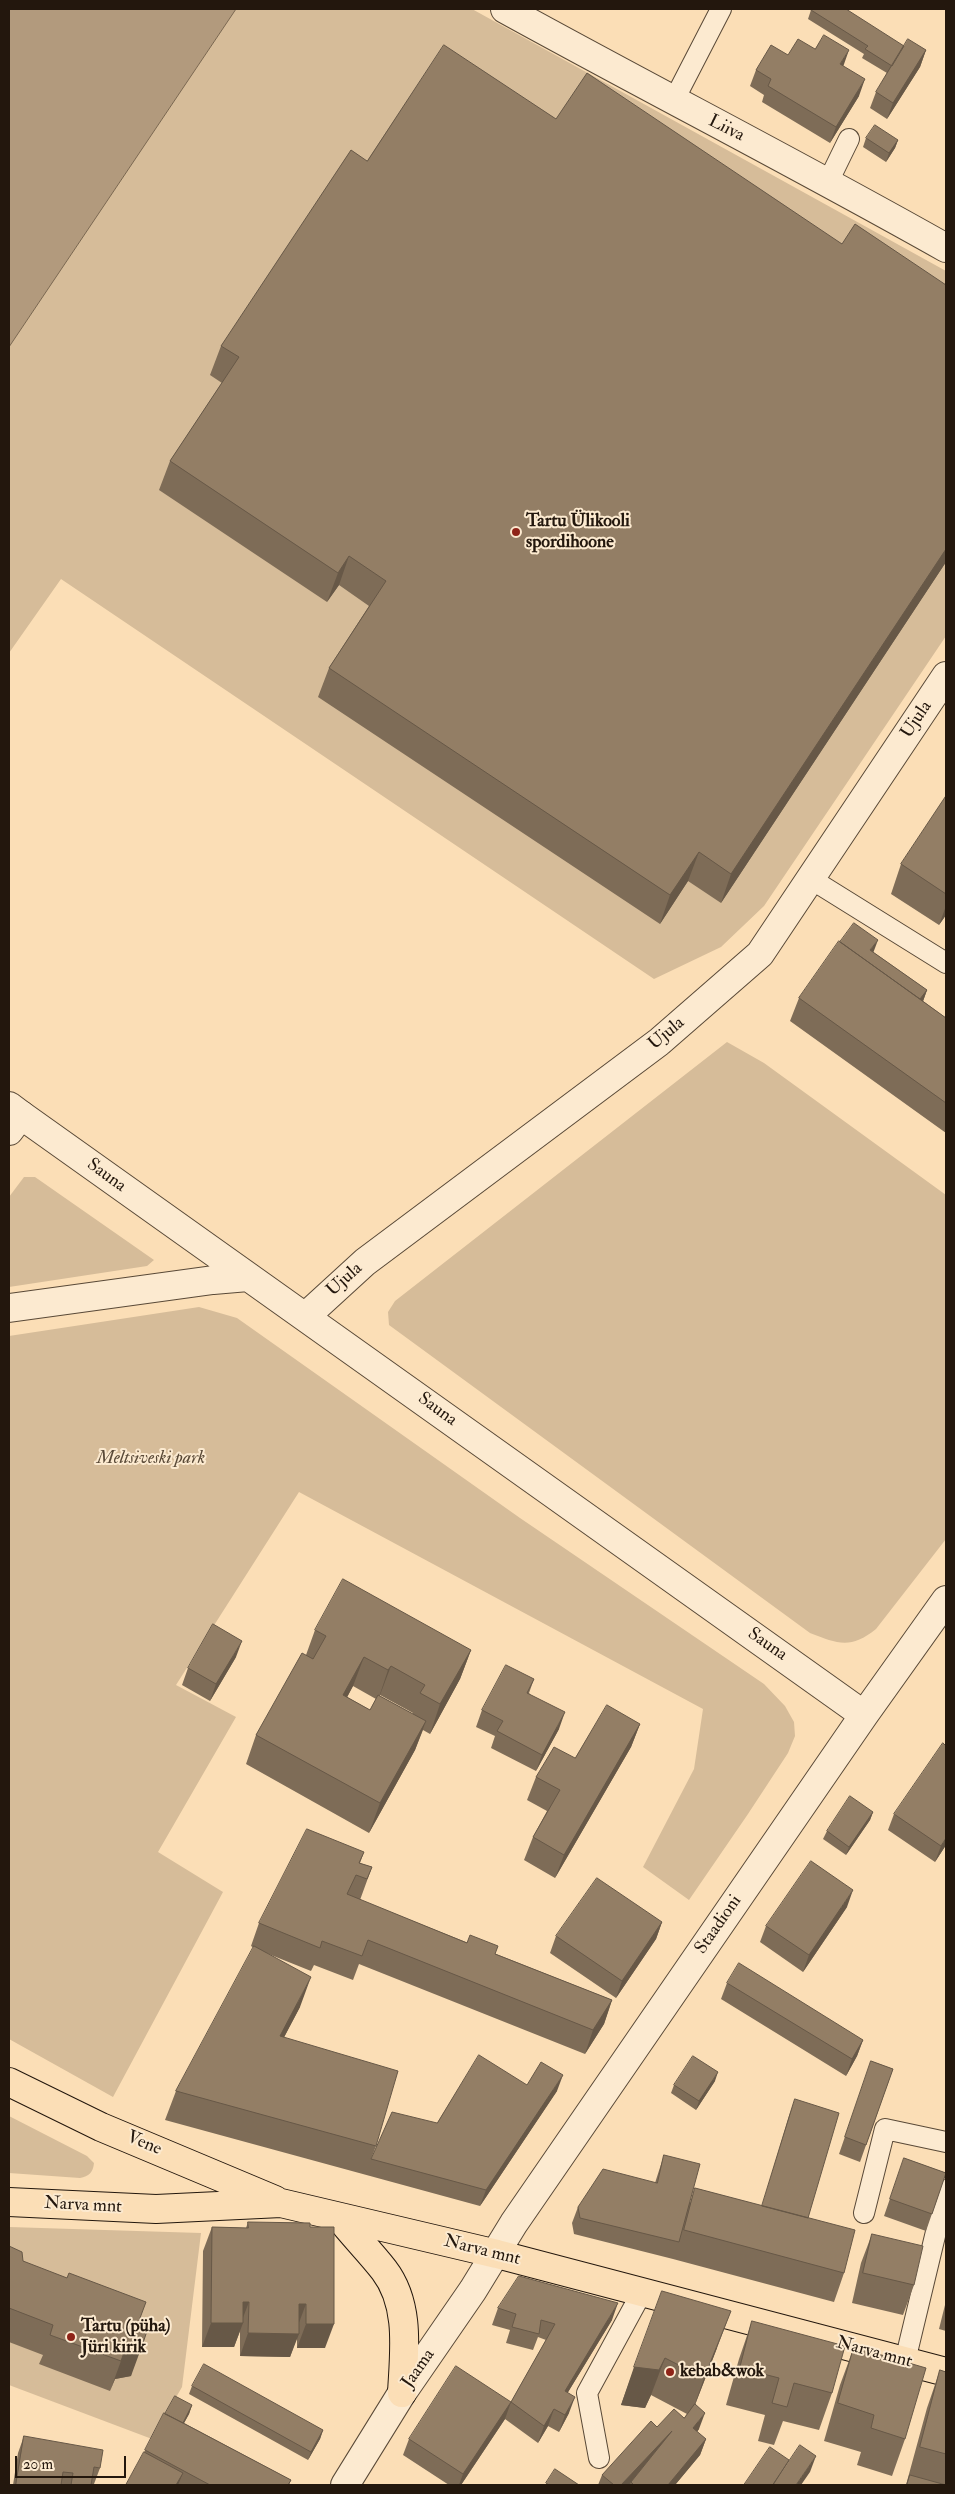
<!DOCTYPE html>
<html>
<head>
<meta charset="utf-8">
<style>
  body { margin:0 }
  #map { position:relative; width:955px; height:2494px; overflow:hidden; background:#fbdeb6; font-family:"IM FELL Double Pica",serif }
  canvas { display:block }
  .frame { position:absolute; inset:0; border:10px solid #23170d; pointer-events:none }
  .scale { position:absolute; left:15px; top:2456px; width:111px; height:22px; box-sizing:border-box; border:2px solid #23170d; border-top:0; padding-left:6px; font-size:15px; line-height:18px; white-space:nowrap; color:#23170d; -webkit-text-stroke:4px #fcead0; paint-order:stroke }
</style>
</head>
<body>
<div id="map">
<canvas width="955" height="2494"></canvas>
<div class="frame"></div>
<div class="scale">20 m</div>
</div>
<script>
const g = document.querySelector('canvas').getContext('2d');
g.lineJoin = 'round';
function paint(path, color) { g.fillStyle = color; g.fill(path, 'evenodd'); }
function trace(path, color, width, dash) { g.strokeStyle = color; g.lineWidth = width; g.lineCap = dash ? 'butt' : 'round'; g.setLineDash(dash || []); g.stroke(path); }
function label(font, color, halo, rows, align = 'center') {
  g.font = font + ' "IM FELL Double Pica",serif'; g.lineWidth = 4; g.setLineDash([]); g.textBaseline = 'middle'; g.strokeStyle = halo; g.fillStyle = color; for (const [text, x, y, turn = 0] of rows) {
    g.save(); g.translate(x, y); g.rotate((+turn || 0) * Math.PI / 180); g.textAlign = isNaN(turn) ? turn : align; if (halo) g.strokeText(text, 0, 0); g.fillText(text, 0, 0); g.restore();
  }
}
paint(new Path2D(`
  M236 9H472L946 271V636L764 906 721 947 654 979 61 579 9 653V347Z
  M727 1042 764 1063 946 1195V1539L876 1629C851 1649 838 1644 810 1633L389 1325 388 1312 395 1301Z
  M24 1177H35L154 1260 147 1266 9 1287V1197Z
  M199 1307 237 1318 520 1518 764 1684 785 1706 794 1722 795 1736 788 1753 748 1814 689 1900 643 1867 694 1769 703 1709 299 1492 176 1685 236 1717 158 1852 223 1892 113 2097 9 2039V1336Z
  M9 2116 87 2156 94 2163C93 2173 89 2176 80 2178L9 2173Z
  M9 2227 201 2233 182 2387 152 2439 9 2385Z`), '#d6bc99');
const water = new Path2D(`
  M9 9H236L9 347Z`);
paint(water, '#b29a7d');
trace(water, '#796650', 1);
const service = new Path2D(`
  M673 102 721 9
  M828 182 849 139
  M811 879 946 963
  M864 2213 885 2129 946 2142
  M905 2361 946 2190
  M599 2458 587 2393 642 2292`);
const minor = new Path2D(`
  M505 9C652 90 801 166 946 248
  M21 1115 864 1715
  M9 1308 213 1280 248 1277
  M306 1316 365 1262 659 1042 760 954 946 676
  M345 2485 402 2393 473 2290 514 2223 864 1715 946 1600`);
const tertiary = new Path2D(`
  M9 1106 21 1115 9 1131`);
const trunk = new Path2D(`
  M9 2082 101 2127 275 2200
  M9 2202 156 2209 281 2203 497 2254 946 2372
  M339 2217C353 2235 370 2252 384 2270 411 2305 404 2353 402 2393`);
trace(service, '#594937', 22);
trace(minor, '#594937', 30);
trace(tertiary, '#594937', 30);
trace(trunk, '#23170d', 30);
trace(service, '#fcead0', 20);
trace(minor, '#fcead0', 28);
trace(tertiary, '#fcead0', 28);
trace(trunk, '#fbdeb6', 28);
paint(new Path2D(`
  M811 10 904 46 926 50 920 67 887 119 870 108 876 92 887 73 862 58 864 54 808 19Z
  M788 55 843 66 859 96 830 143 762 102 764 95 750 86 756 70Z
  M556 119 842 244 946 285V562L721 903 688 881 660 924 318 697 329 668 369 606 339 585 327 602 159 490 170 461 222 383 210 375 221 346 367 161Z
  M866 138 898 140 895 148 886 162 863 147Z
  M946 796V915L939 925 891 894 901 864Z
  M840 942 873 952 927 990 923 1001 946 1018V1133L790 1021 799 998Z
  M315 1630 471 1650 460 1679 430 1734 423 1730 415 1750 369 1833 246 1764 256 1735 306 1655ZM353 1686 376 1699 370 1710 347 1697ZM380 1695 413 1713V1714L380 1696Z
  M236 1657 210 1701 182 1685 188 1668Z
  M534 1679 529 1693 559 1729 536 1771 491 1748 495 1736 476 1727 482 1710Z
  M640 1724 631 1747 555 1878 524 1860 533 1837 547 1811 527 1800 536 1777 575 1758Z
  M873 1812 870 1820 846 1855 823 1839 827 1831Z
  M894 1814 946 1845 935 1862 888 1830Z
  M364 1852 360 1863 372 1867 360 1900 612 2000 604 2024 585 2054 359 1964 353 1980 314 1965 311 1971 266 1953 300 2007 284 2037 376 2146 371 2159 437 2123 527 2085 557 2091 480 2206 165 2120 176 2091 254 1948 251 1946 259 1923Z
  M847 1907 803 1972 760 1942 766 1926Z
  M662 1922 656 1939 616 1998 550 1953 556 1936Z
  M727 1983 863 2040 857 2056 846 2076 721 1999Z
  M871 2061 893 2069 860 2162 839 2154Z
  M715 2081 696 2110 671 2093 674 2085Z
  M795 2099 808 2218 844 2273 834 2302 673 2259 574 2234 572 2223 578 2207 655 2183 664 2155 690 2203 695 2188 762 2206 789 2116Z
  M904 2158 946 2173 926 2231 884 2216Z
  M248 2222 310 2227 325 2348H297V2337L290 2357 240 2356V2331L234 2347H202L203 2251 212 2227 246 2228Z
  M872 2234 914 2285 903 2315 852 2303 861 2263Z
  M9 2246 23 2261 140 2318 131 2376 115 2379 110 2391 39 2364 43 2355 9 2342Z
  M662 2291 717 2348 695 2405 699 2429 697 2432 706 2439 700 2455 675 2485H598L602 2475 657 2427 684 2418 687 2414 651 2395 645 2408 621 2405Z
  M946 2301V2331L939 2329Z
  M498 2308 612 2320 568 2392 569 2413 559 2432 548 2426 538 2443 505 2419 461 2485H449L403 2455 409 2439 511 2402 546 2340 538 2337 533 2350 506 2343 510 2330 492 2325Z
  M752 2321 832 2393 819 2430 783 2421 774 2445 758 2441 765 2415 726 2405 739 2359Z
  M854 2347 905 2439 892 2476 857 2465 861 2452 824 2441 840 2385Z
  M940 2370 946 2372V2485H906L927 2408Z
  M192 2386 323 2430 320 2439 308 2460 189 2394Z
  M192 2405 189 2414 184 2423 291 2480 289 2485H126L165 2414Z
  M24 2436 100 2468 94 2484H91V2485H13L18 2453Z`), '#7e6c57');
paint(new Path2D(`
  M849 50 843 67 840 64Z
  M926 50 920 67 887 119 893 103Z
  M865 79 859 96 830 143 836 127Z
  M898 140 895 148 886 162 889 153Z
  M946 549V562L721 903 731 874Z
  M349 556 339 585 327 602 338 573Z
  M699 852 688 881 660 924 670 895Z
  M946 906V915L939 925Z
  M878 940 872 956 870 950Z
  M927 990 921 1007 916 1005Z
  M242 1641 236 1657 210 1701 216 1684Z
  M471 1650 460 1679 430 1734 440 1704Z
  M364 1657 353 1686 333 1724 343 1695Z
  M391 1666 380 1695 378 1700 388 1670Z
  M565 1712 559 1729 536 1771 542 1755Z
  M426 1721 415 1750 369 1833 380 1803Z
  M640 1724 631 1747 555 1878 564 1855Z
  M873 1812 870 1820 846 1855 849 1847Z
  M946 1838V1845L935 1862 941 1846Z
  M853 1890 847 1907 803 1972 809 1955Z
  M662 1922 656 1939 616 1998 622 1981Z
  M311 1977 300 2007 269 2066 280 2036Z
  M612 2000 604 2024 585 2054 593 2030Z
  M863 2040 857 2056 846 2076 852 2059Z
  M718 2072 715 2081 696 2110 699 2101Z
  M563 2075 557 2091 480 2206 486 2190Z
  M243 2302H249L241 2323H243L234 2347H202L211 2323Z
  M618 2303 612 2320 559 2407 565 2391Z
  M299 2304H306L297 2328Z
  M731 2311 717 2348 691 2415 704 2378Z
  M306 2324H334L325 2348H297Z
  M248 2333 299 2334 290 2357 240 2356Z
  M142 2346 131 2376 115 2379 110 2391 125 2350Z
  M665 2358 651 2395 645 2408 621 2405 634 2367Z
  M575 2397 569 2413 559 2432 565 2415Z
  M511 2402 505 2419 461 2485H459L463 2474Z
  M192 2405 189 2414 179 2432 182 2424Z
  M554 2409 548 2426 538 2443 544 2426Z
  M705 2413 699 2429 687 2445 693 2428Z
  M323 2430 320 2439 308 2460 311 2452Z
  M672 2431 631 2482 629 2485H621Z
  M706 2439 700 2455 675 2485H668Z
  M816 2456 810 2472 801 2485H796Z
  M183 2473 178 2485H176Z`), '#675847');
const building = new Path2D(`
  M812 9H846L904 46 892 66 865 49 868 46 811 10Z
  M824 35 849 50 840 64 865 79 836 127 768 86 771 79 756 70 771 45 788 55 798 39 815 49Z
  M908 39 926 50 893 103 876 92Z
  M444 45 556 119 587 73 842 244 855 224 946 285V549L731 874 699 852 670 895 329 668 386 581 349 556 338 573 170 461 239 357 221 346 351 150 367 161Z
  M875 125 898 140 889 153 866 138Z
  M946 796V894L901 864Z
  M854 923 878 940 870 950 927 990 920 999 840 942Z
  M839 941 946 1018V1103L799 998Z
  M343 1579 471 1650 440 1704 420 1693 425 1685 391 1666 388 1670 364 1657 343 1695 370 1710 378 1695 426 1721 380 1803 256 1735 302 1653 313 1659 326 1636 315 1630Z
  M213 1624 242 1641 216 1684 188 1668Z
  M506 1665 534 1679 527 1693 565 1712 542 1755 497 1731 503 1721 482 1710Z
  M607 1705 640 1724 564 1855 533 1837 560 1790 536 1777 554 1747 575 1758Z
  M943 1743 946 1746V1838L941 1846 894 1814Z
  M850 1796 873 1812 849 1847 827 1831Z
  M307 1829 364 1852 359 1863 372 1867 367 1879 356 1875 347 1894 467 1943 470 1935 498 1946 495 1954 612 2000 593 2030 368 1940 362 1956 322 1941 320 1948 259 1923Z
  M811 1861 853 1890 809 1955 766 1926Z
  M597 1878 662 1922 622 1981 556 1936Z
  M254 1946 311 1977 280 2036 398 2071 376 2146 176 2091Z
  M739 1963 863 2040 852 2059 727 1983Z
  M479 2055 527 2085 541 2062 563 2075 486 2190 371 2159 392 2112 437 2123Z
  M693 2056 718 2072 699 2101 674 2085Z
  M871 2061 893 2069 866 2145 845 2137Z
  M795 2099 839 2113 808 2218 762 2206Z
  M664 2155 700 2164 679 2242 580 2218 578 2207 603 2169 657 2183Z
  M904 2158 946 2173 932 2214 890 2199Z
  M695 2188 855 2230 844 2273 684 2230Z
  M248 2222 310 2223V2227H334V2324H306V2304H299V2334L248 2333 249 2302H243V2323H211L212 2227 248 2228Z
  M872 2234 923 2246 914 2285 863 2273Z
  M9 2246 22 2252 23 2261 67 2278 69 2273 146 2302 140 2318 147 2331 142 2346 125 2350 121 2361 50 2335 53 2325 9 2308Z
  M519 2276 618 2303 565 2391 575 2397 565 2415 554 2409 544 2426 511 2402 555 2324 541 2320 539 2334 512 2327 516 2314 498 2308Z
  M662 2291 731 2311 704 2378 665 2358 659 2370 634 2367Z
  M752 2321 845 2346 832 2393 794 2383 787 2407 772 2403 779 2378 740 2368Z
  M854 2347 926 2368 905 2439 871 2428 874 2415 838 2403Z
  M204 2364 323 2430 311 2452 192 2386Z
  M456 2366 511 2402 463 2474 409 2439Z
  M940 2370 946 2372V2454L920 2447Z
  M175 2396 192 2405 183 2423 165 2414Z
  M695 2404 705 2413 693 2428 706 2439 668 2485H634L631 2482 672 2431 621 2485H614L602 2475 651 2421 657 2427 674 2409 684 2418Z
  M164 2413 291 2480 288 2485H210L145 2450Z
  M24 2436 103 2450 100 2468 94 2467 91 2485H71L73 2473 63 2472 61 2485H16Z
  M800 2445 816 2456 796 2485H773Z
  M770 2447 789 2460 773 2485H744Z
  M144 2452 183 2473 176 2485H126Z
  M555 2469 579 2485H549L546 2483Z
  M910 2475 946 2485H907Z`);
paint(building, '#937e65');
trace(building, '#675847', 1);
for (const [x, y, r, color] of [
  [516,532,5,"#8f2418"],
  [71,2337,5,"#8f2418"],
  [670,2372,5,"#8f2418"]
]) { const dot = new Path2D(); dot.arc(x, y, r, 0, 2 * Math.PI); g.fillStyle = color; g.fill(dot); trace(dot, '#fcead0', 2); }
label('18px', '#23170d', '#fcead0', [
  ["Liiva",726,129,27],
  ["Ujula",917,720,-56],
  ["Ujula",667,1034,-40],
  ["Sauna",106,1176,36],
  ["Ujula",345,1280,-42],
  ["Sauna",437,1410,36],
  ["Sauna",767,1645,35],
  ["Staadioni",719,1925,-55],
  ["Vene",144,2144,23],
  ["Narva mnt",83,2206,3],
  ["Narva mnt",482,2251,14],
  ["Narva mnt",874,2353,15],
  ["Jaama",419,2369,-55]
]);
label('bold 18px', '#23170d', '#fcead0', [
  ["Tartu Ülikooli",526,522],
  ["spordihoone",526,543],
  ["Tartu (püha)",81,2327],
  ["Jüri kirik",81,2348],
  ["kebab&wok",680,2372]
], 'left');
label('italic 18px', '#594937', '#fcead0', [
  ["Meltsiveski park",151,1459]
]);
</script>
</body>
</html>
